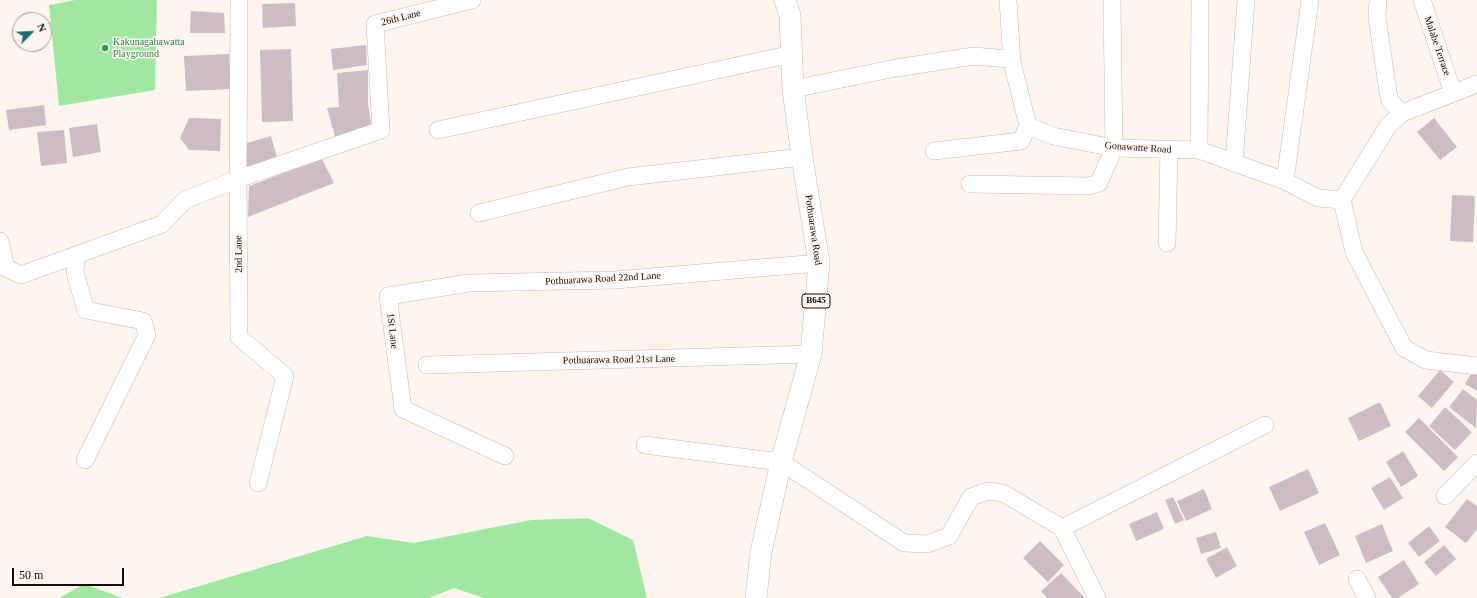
<!DOCTYPE html>
<html>
<head>
<meta charset="utf-8">
<style>
  body { margin:0 }
  #map { position:relative; width:1477px; height:598px; overflow:hidden; background:#fef6ee; font-family:"Times New Roman",serif }
  canvas { display:block }
  .north { position:absolute; left:12px; top:12px; width:40px; height:40px; box-sizing:border-box; background:#fef6ee; border:1px solid #a09993; border-radius:50%; rotate:66deg; font-size:11px; font-weight:700; line-height:16px; text-align:center; color:#130e0a }
  .north::after { content:''; display:block; margin:auto; width:14px; height:18px; background:#1f6874; clip-path:polygon(50% 0,100% 100%,50% 72%,0 100%) }
  .scale { position:absolute; left:12px; top:568px; width:112px; height:18px; box-sizing:border-box; border:2px solid #130e0a; border-top:0; padding-left:5px; font-size:12px; line-height:14px; white-space:nowrap; color:#130e0a; -webkit-text-stroke:3px #fef6ee; paint-order:stroke }
</style>
</head>
<body>
<div id="map">
<canvas width="1477" height="598"></canvas>
<div class="north">N</div>
<div class="scale">50 m</div>
</div>
<script>
const g = document.querySelector('canvas').getContext('2d');
g.lineJoin = 'round';
function paint(path, color) { g.fillStyle = color; g.fill(path, 'evenodd'); }
function trace(path, color, width, dash) { g.strokeStyle = color; g.lineWidth = width; g.lineCap = dash ? 'butt' : 'round'; g.setLineDash(dash || []); g.stroke(path); }
function label(font, color, halo, rows, align = 'center') {
  g.font = font + ' "Times New Roman",serif'; g.lineWidth = 3; g.setLineDash([]); g.textBaseline = 'middle'; g.strokeStyle = halo; g.fillStyle = color; for (const [text, x, y, turn = 0] of rows) {
    g.save(); g.translate(x, y); g.rotate((+turn || 0) * Math.PI / 180); g.textAlign = isNaN(turn) ? turn : align; if (halo) g.strokeText(text, 0, 0); g.fillText(text, 0, 0); g.restore();
  }
}
paint(new Path2D(`
  M75 0H157L155 90 59 106 49 5Z
  M588 518 633 540 647 598H484L454 588 429 598H159L367 536 414 543 531 520Z
  M84 584 123 598H59Z`), '#a0e8a2');
paint(new Path2D(`
  M295 3 296 26 263 28 262 4Z
  M191 11 224 13 225 33H190Z
  M366 45 367 65 333 70 331 49Z
  M291 49 293 121 262 122 260 50Z
  M229 54 231 89 186 91 184 56Z
  M368 70V104L372 130 337 144 327 108 339 107 337 73Z
  M44 105 46 125 9 130 6 110Z
  M189 118 221 119 220 151 189 150 180 138Z
  M1434 118 1457 147 1440 160 1417 132Z
  M97 124 101 152 73 157 69 128Z
  M64 130 67 163 41 166 37 132Z
  M271 136 278 161 247 171V143Z
  M322 159 334 183 248 217 249 186Z
  M1452 195 1475 196 1473 242 1450 241Z
  M1474 369 1477 371V391L1465 384Z
  M1440 370 1454 382 1432 408 1418 396Z
  M1463 389 1477 400 1476 428 1449 407Z
  M1380 402 1391 426 1359 441 1348 418Z
  M1445 407 1472 432 1455 450 1429 426Z
  M1419 418 1458 457 1444 471 1405 432Z
  M1403 451 1418 476 1401 487 1386 462Z
  M1308 469 1319 493 1280 511 1269 487Z
  M1390 477 1403 498 1384 510 1371 488Z
  M1204 489 1212 509 1186 521 1177 501Z
  M1173 497 1184 520 1175 524 1165 500Z
  M1467 499 1477 506V529L1466 543 1445 527Z
  M1157 512 1164 529 1136 541 1129 524Z
  M1325 523 1340 555 1319 565 1304 532Z
  M1382 524 1393 551 1366 563 1355 536Z
  M1429 526 1440 541 1419 557 1408 543Z
  M1216 532 1221 548 1201 554 1196 538Z
  M1040 541 1064 565 1048 582 1023 558Z
  M1444 545 1456 559 1436 576 1424 562Z
  M1227 547 1237 566 1216 578 1206 559Z
  M1404 560 1419 584 1398 598H1392L1378 577Z
  M1061 573 1085 598H1047L1041 591Z`), '#cebcc4');
const minor = new Path2D(`
  M239 0 238 179 239 337 285 376 258 483
  M1008 0 1012 62
  M1378 0 1377 17 1388 92 1390 101 1402 113
  M1422 0 1453 93
  M793 89 896 68 974 56 1008 59 1012 62 1028 126 1053 136 1114 148 1199 150 1285 181 1318 198 1342 200
  M438 130 792 54
  M1199 150 1200 0
  M934 151 1021 141 1028 126
  M1234 163 1246 0
  M1285 181 1310 0
  M970 184 1088 186 1099 183 1114 148 1112 0
  M1342 200 1354 252 1404 348 1426 360 1477 366
  M1342 200 1388 126 1402 113 1477 84
  M479 213 628 177 802 157
  M0 241 6 268 21 275 162 224 185 200 238 179 381 130 375 24 472 0
  M1167 243 1169 150
  M76 255 75 273 86 310 143 321 147 335 85 460
  M427 365 811 354
  M645 445 781 462 904 543 927 544 949 536 971 497 988 491 1003 493 1062 528
  M505 456 403 409 388 296 469 283 615 280 819 263
  M1445 496 1477 463
  M1357 579 1367 598
  M1097 598 1062 528 1265 425`);
const major = new Path2D(`
  M756 598 761 552 781 462 811 354 819 263 802 157 793 89 790 15 785 0`);
trace(minor, '#c7b9ad', 18);
trace(major, '#c7b9ad', 22);
trace(minor, '#fff', 17);
trace(major, '#fff', 21);
for (const [x, y, r, color] of [
  [105,48,4,"#2e9e5b"]
]) { const dot = new Path2D(); dot.arc(x, y, r, 0, 2 * Math.PI); g.fillStyle = color; g.fill(dot); trace(dot, '#fef6ee', 1.5); }
for (const [x, y, w] of [
  [816,301,28]
]) { const box = new Path2D(); box.roundRect(x - w / 2, y - 7, w, 14, 3); g.fillStyle = '#fef6ee'; g.fill(box); trace(box, '#130e0a', 1); }
label('bold 9px', '#130e0a', null, [
  ["B645",816,301]
]);
label('10px', '#130e0a', '#fef6ee', [
  ["26th Lane",401,18,-14],
  ["Malabe Terrace",1437,46,71],
  ["Gonawatte Road",1138,148,4],
  ["Pothuarawa Road",813,230,82],
  ["2nd Lane",239,254,-91],
  ["Pothuarawa Road 22nd Lane",603,279,-3],
  ["1St Lane",392,331,83],
  ["Pothuarawa Road 21st Lane",619,360,-1]
]);
label('10px', '#27864d', '#fef6ee', [
  ["Kakunagahawatta",113,42],
  ["Playground",113,54]
], 'left');
</script>
</body>
</html>
